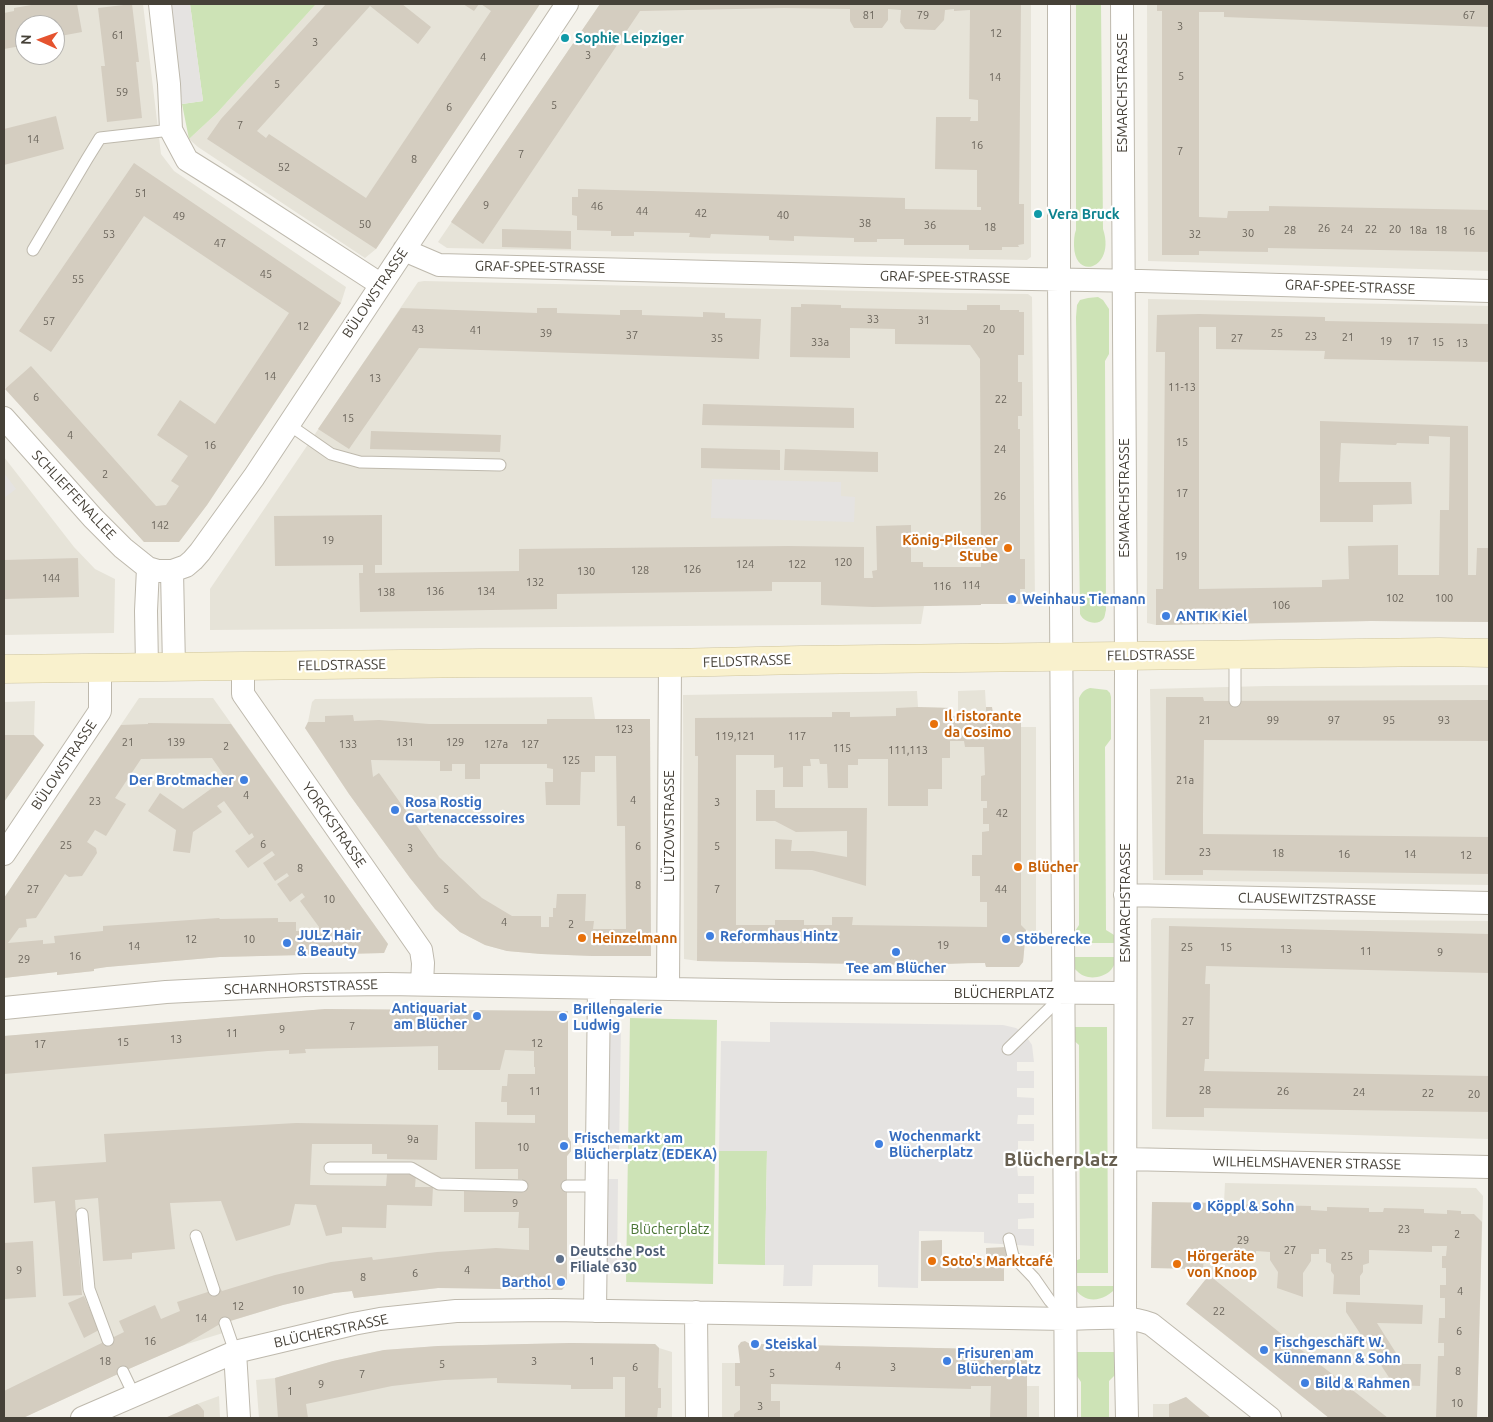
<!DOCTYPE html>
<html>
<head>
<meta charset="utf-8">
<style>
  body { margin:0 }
  #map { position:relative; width:1493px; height:1422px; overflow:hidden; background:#f3f1ea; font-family:Ubuntu,sans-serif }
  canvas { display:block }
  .frame { position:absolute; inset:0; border:5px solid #464138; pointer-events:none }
  .north { position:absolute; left:15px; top:15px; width:50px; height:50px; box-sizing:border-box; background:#fff; border:1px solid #b5b3af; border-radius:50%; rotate:272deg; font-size:14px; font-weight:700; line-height:20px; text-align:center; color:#464138 }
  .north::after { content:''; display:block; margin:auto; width:18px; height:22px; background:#e5532f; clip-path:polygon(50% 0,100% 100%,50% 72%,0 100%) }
</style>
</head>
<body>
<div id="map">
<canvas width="1493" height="1422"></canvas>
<div class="frame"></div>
<div class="north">N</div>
</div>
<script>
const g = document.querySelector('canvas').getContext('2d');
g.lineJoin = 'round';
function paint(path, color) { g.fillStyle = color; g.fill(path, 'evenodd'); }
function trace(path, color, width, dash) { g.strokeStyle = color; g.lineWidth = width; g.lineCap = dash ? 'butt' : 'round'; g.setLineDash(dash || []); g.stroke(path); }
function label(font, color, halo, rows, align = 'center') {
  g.font = font + ' Ubuntu,sans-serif'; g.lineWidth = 4.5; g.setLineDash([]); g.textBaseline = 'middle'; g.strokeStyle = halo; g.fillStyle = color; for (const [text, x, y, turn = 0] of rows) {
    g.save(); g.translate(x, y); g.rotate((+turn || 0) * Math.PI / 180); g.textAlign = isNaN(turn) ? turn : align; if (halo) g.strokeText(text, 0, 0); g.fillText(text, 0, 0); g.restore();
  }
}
paint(new Path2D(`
  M4 4H143L161 154 174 171 346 287 341 303 207 505 179 542H144L4 386ZM25 25H55V55H25Z
  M316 4H540L376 249 365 258 198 147 189 139 217 113Z
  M600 4H1031V257L1027 260 447 248 438 242Z
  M1147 4H1489V271L1148 261Z
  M424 281 951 293 1028 294 1032 297 1035 604H982L924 606 921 624 210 630V589L418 282Z
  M1148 299 1489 306V622L1371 621 1240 624 1156 625 1147 623Z
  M4 457 74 547 95 569 115 579 114 633 4 635Z
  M1489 685V885L1153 880 1150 689 1266 686Z
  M985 690 986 707H992L993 715H1021V727H1036V933L1026 930 1023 962 1019 967H986L985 963 917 965 698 961 684 959 683 695 917 691 918 707 951 708V716L958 715V691Z
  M592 697 595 719H650L651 956H593L541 954 507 951 485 945 460 932 435 909 410 878 349 794 305 728 308 722 312 702 315 699Z
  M139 698H213L388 944 384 953 220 957 107 967 94 968V971L57 975V972L4 978V898Z
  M35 701 34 735 44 745 4 802V702Z
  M1153 918 1489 921V1139L1152 1129 1151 920Z
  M325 1009 568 1011V1137L571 1142V1151L567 1156V1284L438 1288 354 1298 352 1291 334 1293 283 1305 221 1324 223 1333 184 1345 131 1368 23 1418H4V1036Z
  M1225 1183 1476 1188 1483 1196 1477 1418H1329L1186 1304 1209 1276 1203 1269 1151 1268 1152 1202 1224 1203Z
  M571 1343 655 1344 659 1348 672 1352V1418H259L256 1380 275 1378 333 1361 384 1350 438 1346Z
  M750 1344 1027 1350V1386H1039V1418H722V1363H740V1353Z
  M219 1396 220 1418H165L197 1404Z
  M1186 1397 1211 1418H1153V1404H1169Z`), '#e6e3d8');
paint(new Path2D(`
  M190 4H316L217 113 189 139 182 104 203 101Z
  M1076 4H1101L1103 229C1116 268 1075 282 1074 246 1074 240 1074 235 1076 230Z
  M1098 297 1103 300 1109 309V354L1105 361 1106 610C1105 613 1105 616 1104 618 1098 627 1083 622 1080 614L1076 317 1077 305 1080 300 1088 298Z
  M1090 688 1107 690 1110 693 1111 697V739L1105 747 1106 930 1119 938 1118 943H1070V939L1079 925V698C1082 692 1084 690 1090 688Z
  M1070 957H1117C1115 962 1114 967 1110 971 1101 979 1085 980 1077 971 1073 968 1071 962 1070 957Z
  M630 1018 717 1020 713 1284 626 1282Z
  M1071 1027H1107L1108 1273H1072V1262L1080 1259 1079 1045 1072 1039Z
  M719 1151H767L765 1265 718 1264Z
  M1073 1286H1118C1104 1302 1085 1306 1073 1286Z
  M1077 1352H1116V1374L1109 1381V1418H1081V1382L1077 1376Z`), '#cde3b6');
paint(new Path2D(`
  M169 4H190L203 101 182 104Z
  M4 473 16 489 4 498Z
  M712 479 841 482V496L855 497 854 522 711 518Z
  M770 1022 1003 1025 1016 1028 1024 1033 1032 1045 1034 1062H1017V1071H1034V1088H1017V1097L1034 1098V1115H1018L1017 1124H1034V1141H1018V1150H1034V1167H1017L1018 1176H1034V1194H1018V1203H1034V1218L1018 1219V1229H1034V1246L984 1243V1232L919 1231 918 1288 878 1287V1265H813L812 1286H783L784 1265H765L767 1151H719L721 1041 770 1042Z
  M606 1026 621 1027 619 1149 604 1148Z
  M604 1179H618L617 1271H603Z`), '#e5e3e1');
paint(new Path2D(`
  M37 4H77L82 32 55 37V25H25V43L20 44 21 46 4 49V13L14 11V8Z
  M132 4 139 62H136L142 118 107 122 101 66H105L98 8Z
  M326 4H402L431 27 418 44 370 6 257 131 266 138 269 134 366 198 491 11 481 4H540L376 249 207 139 221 119Z
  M463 4H479L474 11Z
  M600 4H1021L1019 204H1024V244L1018 245 1019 247H1002V250H969V245H904V239H877V242H854V238L794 236V241L769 240V236L711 234 710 238 689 237 690 233 634 232V236H611V231L577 230V216L572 215V197H578V189L905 198V209L981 210V207H977V170L935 169 936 117H971L970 121H978V100L969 99 970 10 954 11V9L945 10 944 20 935 30 905 29 900 22 901 10 888 9V20L882 28H854L850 21V9L784 8 640 11 483 244 451 222Z
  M1157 4H1489V27L1224 17V12H1199V217L1227 218 1228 211H1269V206L1489 210V252L1268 248V252L1199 251V255H1162V11H1157Z
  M56 116 64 149 4 165V129Z
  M134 163 341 303 207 505 179 542H144L5 389 31 366 156 506 166 505 179 486 171 481 188 456 157 435 180 400 215 424 289 313 144 216 51 352 19 331Z
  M502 229 571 231V249L502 247Z
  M801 304 841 305V308L953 310H967V305H1000V310H1019V312H1024V355H1018V382H1022V416H1018V429H1020V559H1025V589H1020V604H981V605L873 607 821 605V582H772V591L557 594V609L360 612 359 573H363V565L275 566 274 516 382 515V565H375V573L519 571V549L788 546 864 547V578H873L872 571 877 570 876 526 911 525V562H923V567H981L980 359 970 345 895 344V329L850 328V358L790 357 791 307H801Z
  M401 308 537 313V308H557V313L620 315V310H642V315L703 317V312L725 313V318L761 319 759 359 419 348 349 449 318 429Z
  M1199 314 1325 317V321L1489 324V362L1324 359 1325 351 1216 349V327H1199V589L1322 587V580L1349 579 1348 546 1398 545V575H1439L1440 510H1449L1450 437 1429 436V444L1397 443 1396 445 1341 443 1339 482H1411L1412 504 1373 505V522H1320V421L1468 426V575H1476L1477 548H1489V622L1371 621 1156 625V589H1163L1165 352H1156L1157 315Z
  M703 404 854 408V428L702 425Z
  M371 431 501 435 500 452 370 449Z
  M701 448 780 450V470L701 468Z
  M785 449 878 452V472L784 470Z
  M78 558 79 597 4 599V560Z
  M1166 697H1203L1204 701 1489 700V741L1204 740 1203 814V834L1489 837V874L1203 870V875H1165Z
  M917 707 951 708V716H986V707H992L993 715H1021V925L1026 930 1023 962 1019 967H986L985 963H969L917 965 697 961 698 756H695V718L832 717V712H850V717L896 716V708ZM950 741H964L965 747H984L985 775 981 776V801H987V808H983V824H989V831L982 832V855H972V876H980V902H987V927L852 925 853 917H832V925H804V920H775V925H736V755H774V768L783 767V787H803V766H811L810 759H819L820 764H827L828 788H848V765H858V759H888V806H928V789H942V758H950Z
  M353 715 354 721 379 720 429 724H547V719H650L651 956H593L541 954 507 951 485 945 460 932 435 909 410 878 349 794 305 728 308 722H325V716ZM595 756H616L617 826H625L626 929H593L594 921H585L586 894H557L556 908H553V917H549V927H541V916H512L482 898 439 857 379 773 373 777 371 760 440 761V771H452V764H465V779H480V764H547V768L553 769V782H545L546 805H580L581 772H595Z
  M148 723 231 724 388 944 384 953 220 957 107 967 94 969V971L57 975V972L4 978V898L121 725 148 724ZM212 758 226 778 183 809 160 793 148 811 176 830 173 851 190 853 193 832 222 812 217 806 224 801 249 835 252 833 254 837 235 851 248 868 272 851 275 855 263 863 275 881 287 873 289 876 277 884 290 902 302 893 305 897 300 901 319 927V930L296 931V922H278V918L220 919 219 918 103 926V931L54 936 55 943 43 944V940L8 943 19 928 27 927 26 919 36 918 65 874 69 877 82 876 97 853 96 848 87 842 95 830 106 836 126 804 115 798 141 759Z
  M4 735H34L44 745 4 802Z
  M756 790H775V808H867L866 886 812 870 775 869V839L792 840 791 851H813L847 857V831L796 832 775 821H756Z
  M1169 926 1489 934V973L1206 966 1205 984H1210L1209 1059H1205L1204 1071 1489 1076V1112L1204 1108V1117H1166Z
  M325 1009 568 1011V1137L571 1142V1151L567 1156V1284L562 1290 438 1288 354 1298 352 1291 334 1293 283 1305 220 1324 184 1345 131 1368 23 1418H4V1391L124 1332 119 1321 155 1305 161 1319 180 1311 177 1302 220 1288 222 1291 275 1275 331 1262 372 1257 373 1260 437 1252 496 1248 529 1250V1228H518L519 1212H464V1191H522V1179H518V1169H475V1122L535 1123V1115H507V1102H501L502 1086H507L508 1074H535V1067H534V1051L505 1050 500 1070H438V1046L305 1049 306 1053 289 1054V1050L268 1051 4 1074V1036Z
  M296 1123 438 1125 437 1160 387 1159V1154H372V1144H312L310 1185 386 1186 387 1174H416L415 1187H433L432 1206 387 1205 386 1228 342 1227V1233L326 1236 316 1205 295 1204 290 1225 236 1241 221 1201 170 1203 175 1249 132 1253V1259L103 1261 98 1198 75 1200 82 1295 63 1296 55 1201 34 1203 32 1167 106 1162 104 1134Z
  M1152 1202 1224 1203V1208H1233V1204L1256 1205 1257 1208 1270 1209 1271 1205 1311 1206V1210L1327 1211V1207L1369 1208V1212H1383L1384 1208 1424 1209V1213L1447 1214V1210L1461 1211V1214H1474L1482 1222 1477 1418H1436L1438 1356H1444V1343H1438L1439 1318H1445V1298H1440V1285H1446V1268H1442V1256H1446L1447 1246H1432V1252L1369 1250V1263L1363 1265V1272L1360 1276V1295L1333 1294 1334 1275 1331 1271V1264L1326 1262V1249H1319V1254H1311V1261L1303 1273V1297L1277 1288 1278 1272 1270 1260V1252L1256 1251V1257L1204 1256 1203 1269 1151 1268Z
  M942 1240V1258L986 1259V1248L1006 1247V1267H1004V1281H921V1241Z
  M33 1241 36 1297 4 1299V1243Z
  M1209 1275 1290 1341 1388 1418H1329L1268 1369 1186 1304Z
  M84 1296 99 1330 84 1338 68 1303Z
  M1346 1302 1423 1305 1422 1324 1377 1323 1403 1364H1421L1420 1386 1394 1385 1346 1312Z
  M745 1341 750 1344H755L1027 1350V1418H990L991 1386H971V1389L771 1384V1401H780V1418H734V1414L740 1410V1386H735V1363H740L738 1346 741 1342Z
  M571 1343 655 1344 659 1348 658 1388H661V1408H658L657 1418H625V1377H613V1389H571V1385L497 1383V1378L444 1380 392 1386 306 1404 308 1418H278L275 1378 333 1361 384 1350 438 1346Z
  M1186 1397 1194 1404 1211 1418H1169V1404Z
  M197 1404 200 1406 204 1411V1418H165Z`), '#d4cdc0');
const lane = new Path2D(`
  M33 250 87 159 100 138 171 130
  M288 424 331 454 360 462 500 465
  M1235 654V701
  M1008 1049 1048 1010 1061 995
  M330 1168H411L439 1184 522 1186
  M567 1186H596
  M82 1214 89 1289 108 1340
  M196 1236 214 1290
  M1009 1239 1013 1256 1034 1278 1050 1301 1063 1316
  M225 1323 235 1352
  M123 1372 134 1395`);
const street = new Path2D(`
  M160 4 169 84 171 130 187 160 235 190 380 284
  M1059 4V279L1066 1418
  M1122 4 1126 656 1125 1318 1127 1418
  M404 250 439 265 868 276 1141 281 1489 291
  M4 418 93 518 123 548 148 568 158 571H172L186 566 193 560 200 552 254 477 567 4
  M172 571 174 667
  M243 666V694L421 950 423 963 422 984
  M147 667 146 611 148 568
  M4 854 100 711V668
  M1125 895 1489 903
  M668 989 670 663
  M4 1008 166 992 305 985 387 984 782 991 1125 993
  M1125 1159 1489 1167
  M595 1311 599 988
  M696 1312 697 1418
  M235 1352 239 1418
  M82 1418 235 1352 353 1324 380 1319 456 1311 552 1310 1066 1319C1094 1319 1125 1314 1151 1324L1270 1418`);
const secondary = new Path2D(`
  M4 669 480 663H670L801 660 1439 652 1489 653`);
trace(lane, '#beb9ad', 13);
trace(street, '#beb9ad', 24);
trace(secondary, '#cec49d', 29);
trace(lane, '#fff', 11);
trace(street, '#fff', 22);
trace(secondary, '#f9f1cd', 28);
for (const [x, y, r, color] of [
  [565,38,5,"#0f9aa8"],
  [1038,214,5,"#0f9aa8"],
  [1008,548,5,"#e8710a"],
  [1012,599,5,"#3f7fe0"],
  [1166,616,5,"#3f7fe0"],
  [934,724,5,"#e8710a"],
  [244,780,5,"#3f7fe0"],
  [395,810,5,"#3f7fe0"],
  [1018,867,5,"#e8710a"],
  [710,936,5,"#3f7fe0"],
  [582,938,5,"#e8710a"],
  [1006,939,5,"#3f7fe0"],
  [287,943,5,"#3f7fe0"],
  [896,952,5,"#3f7fe0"],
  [477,1016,5,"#3f7fe0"],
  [563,1017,5,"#3f7fe0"],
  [879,1144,5,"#3f7fe0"],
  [564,1146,5,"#3f7fe0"],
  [1197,1206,5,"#3f7fe0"],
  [560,1259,5,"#5c6f8a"],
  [932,1261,5,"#e8710a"],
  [1177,1264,5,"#e8710a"],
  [561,1282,5,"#3f7fe0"],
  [755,1344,5,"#3f7fe0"],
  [1264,1350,5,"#3f7fe0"],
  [947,1361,5,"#3f7fe0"],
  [1305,1383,5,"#3f7fe0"]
]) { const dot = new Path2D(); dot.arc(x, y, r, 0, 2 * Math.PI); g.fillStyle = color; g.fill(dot); trace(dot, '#fff', 2); }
label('11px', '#6a645a', null, [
  ["81",869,15],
  ["79",923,15],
  ["67",1469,15],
  ["3",1180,26],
  ["12",996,33],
  ["61",118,35],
  ["3",315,42],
  ["3",588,55],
  ["4",483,57],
  ["5",1181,76],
  ["14",995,77],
  ["5",277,84],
  ["59",122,92],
  ["5",554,105],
  ["6",449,107],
  ["7",240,125],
  ["14",33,139],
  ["16",977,145],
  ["7",1180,151],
  ["7",521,154],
  ["8",414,159],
  ["52",284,167],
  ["51",141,193],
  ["9",486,205],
  ["46",597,206],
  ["44",642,211],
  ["42",701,213],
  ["40",783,215],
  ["49",179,216],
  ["38",865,223],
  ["50",365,224],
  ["36",930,225],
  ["18",990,227],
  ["26",1324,228],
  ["24",1347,229],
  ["22",1371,229],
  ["20",1395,229],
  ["28",1290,230],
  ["18a",1418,230],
  ["18",1441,230],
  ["16",1469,231],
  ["30",1248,233],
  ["53",109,234],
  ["32",1195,234],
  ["47",220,243],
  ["45",266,274],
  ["55",78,279],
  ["33",873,319],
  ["31",924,320],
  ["57",49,321],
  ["12",303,326],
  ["43",418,329],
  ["20",989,329],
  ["41",476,330],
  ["39",546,333],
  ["25",1277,333],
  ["37",632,335],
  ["23",1311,336],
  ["21",1348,337],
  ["35",717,338],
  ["27",1237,338],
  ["19",1386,341],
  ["17",1413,341],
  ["33a",820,342],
  ["15",1438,342],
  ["13",1462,343],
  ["14",270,376],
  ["13",375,378],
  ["11-13",1182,387],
  ["6",36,397],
  ["22",1001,399],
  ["15",348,418],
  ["4",70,435],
  ["15",1182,442],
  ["16",210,445],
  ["24",1000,449],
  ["2",105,474],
  ["17",1182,493],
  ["26",1000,496],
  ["142",160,525],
  ["19",328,540],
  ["19",1181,556],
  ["120",843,562],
  ["124",745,564],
  ["122",797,564],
  ["126",692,569],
  ["128",640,570],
  ["130",586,571],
  ["144",51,578],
  ["132",535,582],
  ["114",971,585],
  ["116",942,586],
  ["136",435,591],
  ["134",486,591],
  ["138",386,592],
  ["102",1395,598],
  ["100",1444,598],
  ["106",1281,605],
  ["21",1205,720],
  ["99",1273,720],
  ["97",1334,720],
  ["95",1389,720],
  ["93",1444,720],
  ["123",624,729],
  ["119,121",735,736],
  ["117",797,736],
  ["21",128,742],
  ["139",176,742],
  ["131",405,742],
  ["129",455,742],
  ["133",348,744],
  ["127a",496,744],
  ["127",530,744],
  ["2",226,746],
  ["115",842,748],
  ["111,113",908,750],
  ["125",571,760],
  ["21a",1185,780],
  ["4",246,795],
  ["4",633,800],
  ["23",95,801],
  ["3",717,802],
  ["42",1002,813],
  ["6",263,844],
  ["25",66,845],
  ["6",638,846],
  ["5",717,846],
  ["3",410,848],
  ["23",1205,852],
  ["18",1278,853],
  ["16",1344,854],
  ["14",1410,854],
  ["12",1466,855],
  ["8",300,868],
  ["8",638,885],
  ["27",33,889],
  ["5",446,889],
  ["7",717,889],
  ["44",1001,889],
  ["10",329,899],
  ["4",504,922],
  ["2",571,924],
  ["12",191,939],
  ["10",249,939],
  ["19",943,945],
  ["14",134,946],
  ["25",1187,947],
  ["15",1226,947],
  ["13",1286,949],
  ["11",1366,951],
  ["9",1440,952],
  ["16",75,956],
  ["29",24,959],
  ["27",1188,1021],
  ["7",352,1026],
  ["9",282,1029],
  ["11",232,1033],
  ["13",176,1039],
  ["15",123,1042],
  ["12",537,1043],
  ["17",40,1044],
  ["28",1205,1090],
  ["11",535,1091],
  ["26",1283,1091],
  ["24",1359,1092],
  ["22",1428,1093],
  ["20",1474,1094],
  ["9a",413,1139],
  ["10",523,1147],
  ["9",515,1203],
  ["23",1404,1229],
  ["2",1457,1234],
  ["29",1243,1240],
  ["27",1290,1250],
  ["25",1347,1256],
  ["9",19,1270],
  ["4",467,1270],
  ["6",415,1273],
  ["8",363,1277],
  ["10",298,1290],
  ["4",1460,1291],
  ["12",238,1306],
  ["22",1219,1311],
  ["14",201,1318],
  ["6",1459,1331],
  ["16",150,1341],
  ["18",105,1361],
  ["3",534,1361],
  ["1",592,1361],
  ["5",442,1364],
  ["4",838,1366],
  ["6",635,1367],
  ["3",893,1367],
  ["8",1458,1371],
  ["5",772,1373],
  ["7",362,1374],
  ["9",321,1384],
  ["1",290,1391],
  ["10",1457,1403],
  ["3",760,1406]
]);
label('bold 14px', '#0d838f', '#fff', [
  ["Sophie Leipziger",575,38],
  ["Vera Bruck",1048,214]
], 'left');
label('14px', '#464138', '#fff', [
  ["ESMARCHSTRASSE",1122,93,-90],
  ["GRAF-SPEE-STRASSE",540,267,1],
  ["GRAF-SPEE-STRASSE",945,277,1],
  ["GRAF-SPEE-STRASSE",1350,287,2],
  ["BÜLOWSTRASSE",375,293,-56],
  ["SCHLIEFFENALLEE",74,495,47],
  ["ESMARCHSTRASSE",1124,498,-90],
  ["FELDSTRASSE",1151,655,-1],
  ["FELDSTRASSE",747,661,-2],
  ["FELDSTRASSE",342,665,-1],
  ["BÜLOWSTRASSE",64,765,-56],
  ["YORCKSTRASSE",334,825,55],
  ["LÜTZOWSTRASSE",669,826,-90],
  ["CLAUSEWITZSTRASSE",1307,899,1],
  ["ESMARCHSTRASSE",1125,903,-90],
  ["SCHARNHORSTSTRASSE",301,987,-2],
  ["BLÜCHERPLATZ",1004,993],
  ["WILHELMSHAVENER STRASSE",1307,1163,1],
  ["BLÜCHERSTRASSE",331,1331,-12]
]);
label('bold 14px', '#c56008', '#fff', [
  ["König-Pilsener",998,540,"right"],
  ["Stube",998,556,"right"],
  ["Il ristorante",944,716],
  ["da Cosimo",944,732],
  ["Blücher",1028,867],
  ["Heinzelmann",592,938],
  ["Hörgeräte",1187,1256],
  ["von Knoop",1187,1272],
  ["Soto's Marktcafé",942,1261]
], 'left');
label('bold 14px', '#366cbe', '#fff', [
  ["Weinhaus Tiemann",1022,599],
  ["ANTIK Kiel",1176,616],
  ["Der Brotmacher",234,780,"right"],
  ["Rosa Rostig",405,802],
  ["Gartenaccessoires",405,818],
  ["JULZ Hair",297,935],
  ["& Beauty",297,951],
  ["Reformhaus Hintz",720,936],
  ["Stöberecke",1016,939],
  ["Tee am Blücher",896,968,"center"],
  ["Antiquariat",467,1008,"right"],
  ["am Blücher",467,1024,"right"],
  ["Brillengalerie",573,1009],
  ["Ludwig",573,1025],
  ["Wochenmarkt",889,1136],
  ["Blücherplatz",889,1152],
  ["Frischemarkt am",574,1138],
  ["Blücherplatz (EDEKA)",574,1154],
  ["Köppl & Sohn",1207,1206],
  ["Barthol",551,1282,"right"],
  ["Fischgeschäft W.",1274,1342],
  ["Künnemann & Sohn",1274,1358],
  ["Steiskal",765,1344],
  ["Frisuren am",957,1353],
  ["Blücherplatz",957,1369],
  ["Bild & Rahmen",1315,1383]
], 'left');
label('14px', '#477331', '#fff', [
  ["Blücherplatz",670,1229]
]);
label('bold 14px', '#4e5e75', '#fff', [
  ["Deutsche Post",570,1251],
  ["Filiale 630",570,1267]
], 'left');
label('bold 19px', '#686051', '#fff', [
  ["Blücherplatz",1061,1160]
]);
</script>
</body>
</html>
